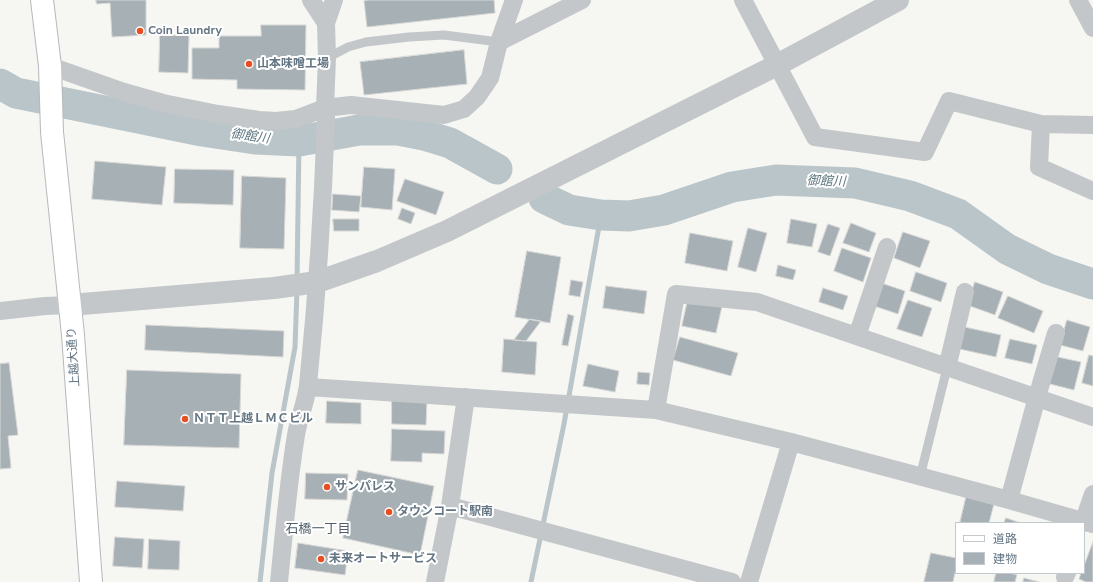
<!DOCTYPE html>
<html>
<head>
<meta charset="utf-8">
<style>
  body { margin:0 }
  #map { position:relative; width:1093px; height:582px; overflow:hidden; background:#f6f6f2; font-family:"Nunito Sans","Noto Sans JP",sans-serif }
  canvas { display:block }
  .legend { position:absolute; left:955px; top:522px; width:130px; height:52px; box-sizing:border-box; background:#fff; border:1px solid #c1c8ce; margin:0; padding:5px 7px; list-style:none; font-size:12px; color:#647684 }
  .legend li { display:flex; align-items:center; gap:8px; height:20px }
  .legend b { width:20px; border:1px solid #c1c8ce }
</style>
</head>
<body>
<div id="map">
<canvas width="1093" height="582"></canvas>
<ul class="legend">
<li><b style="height:5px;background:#fff"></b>道路</li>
<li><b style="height:11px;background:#a7b0b5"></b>建物</li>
</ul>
</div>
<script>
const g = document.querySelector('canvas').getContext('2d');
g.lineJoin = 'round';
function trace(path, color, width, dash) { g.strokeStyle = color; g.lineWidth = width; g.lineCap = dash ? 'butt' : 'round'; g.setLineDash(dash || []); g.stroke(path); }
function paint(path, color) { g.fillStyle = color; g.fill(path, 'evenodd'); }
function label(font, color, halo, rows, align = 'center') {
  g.font = font + ' "Nunito Sans","Noto Sans JP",sans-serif'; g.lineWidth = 4; g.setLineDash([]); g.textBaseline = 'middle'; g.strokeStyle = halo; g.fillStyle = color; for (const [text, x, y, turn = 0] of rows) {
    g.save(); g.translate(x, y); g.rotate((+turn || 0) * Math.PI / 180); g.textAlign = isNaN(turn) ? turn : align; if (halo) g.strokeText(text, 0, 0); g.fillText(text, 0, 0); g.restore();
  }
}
trace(new Path2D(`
  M297 280 299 141
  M260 582 272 473 295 347 297 290
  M531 582 564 424 601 215`), '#bac5c9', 5);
trace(new Path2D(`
  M0 84 16 93 202 131 255 139 299 141 359 130H398L424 135 450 143 497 169
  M544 198 569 210 601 215 629 216 664 210 732 187 776 180 855 183 910 196 958 214 1007 249 1048 269 1093 284`), '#bac5c9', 31);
const building = new Path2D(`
  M96 0H146V35L112 37 110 3 97 4Z
  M369 0H494L495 13 367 27 364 1Z
  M261 25H306L305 90 237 89V80L192 79V48H219V36H261Z
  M160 35H189L188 73 159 72Z
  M464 50 467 84 364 95 360 62Z
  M95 161 166 167 162 205 92 199Z
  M364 167 395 169 392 210 361 207Z
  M175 169 234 170 233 205 174 203Z
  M242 176 286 178 284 249 240 248Z
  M405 179 444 192 436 215 397 201Z
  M333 194 361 196 359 212 332 210Z
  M402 208 415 213 411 224 398 219Z
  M333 219H359V231H334Z
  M791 219 817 224 812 247 787 243Z
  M851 223 876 233 869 252 843 243Z
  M828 224 840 228 830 256 818 252Z
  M748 228 767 233 756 272 738 267Z
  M903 232 930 241 920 268 894 258Z
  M690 233 733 241 727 271 685 263Z
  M842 248 871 258 863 282 834 271Z
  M527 251 561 257 550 323 515 317Z
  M778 265 796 270 793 280 776 276Z
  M916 272 947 283 941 302 910 291Z
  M571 280 583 282 580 297 569 295Z
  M975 282 1003 292 995 315 967 305Z
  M881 283 905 291 898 314 874 306Z
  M606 286 647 291 644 314 603 308Z
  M823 288 848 296 843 310 819 302Z
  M1008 296 1043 311 1034 333 998 318Z
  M688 299 722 306 716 333 682 326Z
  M908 300 932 308 922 337 897 329Z
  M568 314 574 316 568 346 562 345Z
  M530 319 541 321 526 341 514 340Z
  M1067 320 1090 327 1083 351 1060 345Z
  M146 325 284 331 283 357 145 350Z
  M960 326 1001 335 996 357 955 348Z
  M680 337 738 353 731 376 673 360Z
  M504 339 537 342 535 375 502 372Z
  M1010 339 1037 345 1032 364 1005 358Z
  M1089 355 1093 356V386L1082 383Z
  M1053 356 1081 362 1074 390 1046 383Z
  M9 363 18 435 8 436 11 468 0 469V364Z
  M588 364 619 371 615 392 583 386Z
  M127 370 241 374 239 448 124 445Z
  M638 372 650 373 649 385 637 384Z
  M392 400H427L426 425 392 424Z
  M327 401 361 403V424L326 423Z
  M392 429 445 431 444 454 422 453V462L391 461Z
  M358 470 434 486 420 555 343 538Z
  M306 473 348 474 347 500 305 499Z
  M117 481 185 486 183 511 115 507Z
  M968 489 996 496 989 523H960Z
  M1006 518 1021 523H1004Z
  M115 537 144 539 142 568 113 566Z
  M149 539 180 541 179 570 148 569Z
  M1093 542V582H1086L1079 579 1081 573H1084V566Z
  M298 543 348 551 345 575 295 568Z
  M931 553 956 558V568L953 582H924Z
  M996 573H1010L1017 575 1015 582H994Z
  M1024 578 1039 582H1023Z`);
paint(building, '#a7b0b5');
trace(building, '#d7d7d5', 1);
const secondary = new Path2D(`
  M42 0 50 66 52 132 73 335 91 582`);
trace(secondary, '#b3b9bd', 24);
trace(new Path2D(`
  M327 58 348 47 366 42 409 37 444 35 499 42
  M920 477 947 368`), '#c3c7ca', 9);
trace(new Path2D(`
  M743 0 815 137 925 152 949 101 1041 124 1093 125
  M1078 0 1093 28
  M326 23 334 0
  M499 42 582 0
  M50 66 124 92 163 103 218 114 259 120 276 121 296 119 325 108 351 105 444 115 464 109 477 97 490 78 499 42 514 0
  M1041 124 1039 167 1093 191
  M0 311 45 306 70 305
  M857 336 887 247
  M947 368 965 292
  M308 387 656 410 791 442 1009 500 1093 524
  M656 410 676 294 757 302 1093 417
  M1009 500 1037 397 1056 333
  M450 506 732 582
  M1083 523 1093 494
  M1065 577 1067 573
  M279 582C284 533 288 484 296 435 299 418 306 402 308 385 317 296 323 206 326 117L325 108 327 58 326 23 311 0
  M435 582 450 506 466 397
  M749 582 791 442`), '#c3c7ca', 18);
trace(new Path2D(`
  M70 305 274 288 317 282 377 261 447 231 777 65 898 0`), '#c3c7ca', 22);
trace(secondary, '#fff', 22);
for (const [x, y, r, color] of [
  [140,31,4,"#e74e21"],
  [249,64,4,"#e74e21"],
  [185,419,4,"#e74e21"],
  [327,487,4,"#e74e21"],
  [389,512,4,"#e74e21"],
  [321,559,4,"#e74e21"]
]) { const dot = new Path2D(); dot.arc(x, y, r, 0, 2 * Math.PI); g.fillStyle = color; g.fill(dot); trace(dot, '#fff', 1.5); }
label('bold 12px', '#647684', '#fff', [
  ["Coin Laundry",148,31],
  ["山本味噌工場",257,64],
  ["ＮＴＴ上越ＬＭＣビル",193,419],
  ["サンパレス",335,487],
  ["タウンコート駅南",397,512],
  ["未来オートサービス",329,559]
], 'left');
label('12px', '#647684', '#fff', [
  ["上越大通り",74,357,-94]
]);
label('italic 13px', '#5f7780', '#fff', [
  ["御館川",250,137,8],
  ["御館川",826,182,2]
]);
label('13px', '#525f69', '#fff', [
  ["石橋一丁目",318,530]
]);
</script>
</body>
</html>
